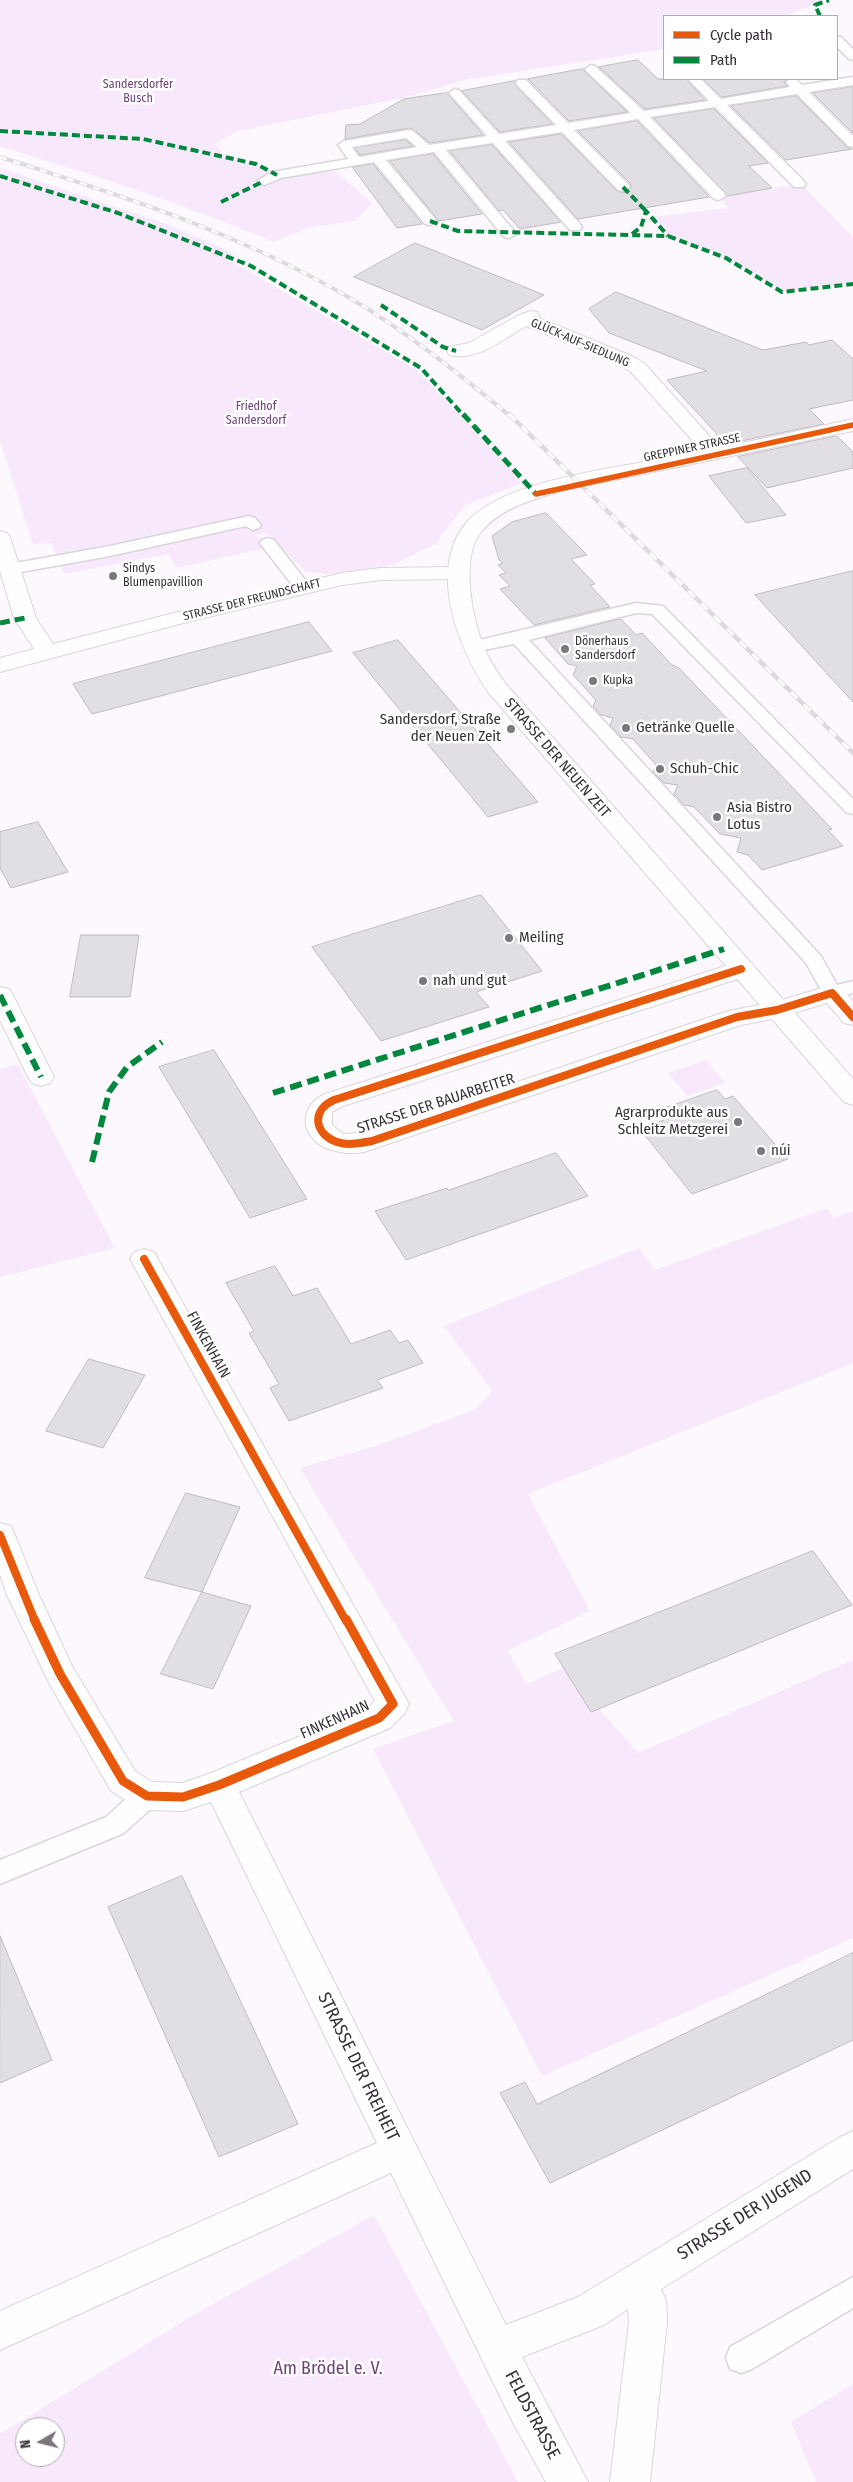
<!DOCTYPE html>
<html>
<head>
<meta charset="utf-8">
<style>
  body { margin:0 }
  #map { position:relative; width:853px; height:2482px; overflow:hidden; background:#fcf8fd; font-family:"Fira Sans Condensed",sans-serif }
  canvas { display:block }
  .legend { position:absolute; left:663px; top:15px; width:175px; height:65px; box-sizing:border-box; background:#fff; border:1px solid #aeadaf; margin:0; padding:6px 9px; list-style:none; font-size:15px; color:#353136 }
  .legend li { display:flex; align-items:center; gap:10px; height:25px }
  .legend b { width:25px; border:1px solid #aeadaf }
  .north { position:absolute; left:15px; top:2417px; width:50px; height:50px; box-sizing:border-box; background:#fff; border:1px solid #aeadaf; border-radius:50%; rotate:262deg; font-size:14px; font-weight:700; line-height:20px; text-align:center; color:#353136 }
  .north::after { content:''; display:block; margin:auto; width:18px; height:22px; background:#7b777c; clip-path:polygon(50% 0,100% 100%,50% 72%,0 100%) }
</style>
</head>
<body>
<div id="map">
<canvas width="853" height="2482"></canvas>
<ul class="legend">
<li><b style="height:6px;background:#e8590c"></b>Cycle path</li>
<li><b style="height:6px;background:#00873e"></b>Path</li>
</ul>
<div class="north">N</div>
</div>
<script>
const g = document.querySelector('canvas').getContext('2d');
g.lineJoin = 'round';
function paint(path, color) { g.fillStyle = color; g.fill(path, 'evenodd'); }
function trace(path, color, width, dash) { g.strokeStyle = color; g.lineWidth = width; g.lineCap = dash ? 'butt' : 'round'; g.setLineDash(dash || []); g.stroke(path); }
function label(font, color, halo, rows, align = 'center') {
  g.font = font + ' "Fira Sans Condensed",sans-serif'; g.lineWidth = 5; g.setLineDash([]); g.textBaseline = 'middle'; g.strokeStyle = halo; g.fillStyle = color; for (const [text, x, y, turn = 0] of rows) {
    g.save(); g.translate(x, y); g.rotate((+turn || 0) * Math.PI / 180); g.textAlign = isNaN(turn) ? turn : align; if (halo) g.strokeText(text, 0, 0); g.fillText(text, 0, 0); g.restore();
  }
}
paint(new Path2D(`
  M0 0H824L785 16H664V49L464 80 411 96 238 131 215 143 226 158 257 164 278 174 320 167 335 171 372 203 355 221 311 227 274 242C184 204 93 175 0 146Z
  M0 168 166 224 233 253 231 261 415 369 524 482 465 505 435 544 392 565 333 574 306 572 266 533 255 535 269 547 177 568 168 554 64 574 51 543 33 544 0 440V179L18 185 0 178Z
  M801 184 853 237V283L783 292 728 258 667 234 653 217 729 208 719 197Z
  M706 1060 725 1083 687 1096 668 1073Z
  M18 1065 115 1248 0 1277V1069Z
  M827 1208 834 1218 853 1211V1363L528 1494 590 1611 507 1651 527 1684 563 1668 638 1753 853 1660V1938L542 2076 373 1749 454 1721 300 1468 379 1445 474 1410 493 1391 444 1326 639 1248 655 1270Z
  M374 2215 518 2482H0V2434L197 2313ZM25 2427H55V2457H25Z
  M853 2384V2482H816L791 2422Z`), '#f7e8fb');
const building = new Path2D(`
  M638 60 658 79H686L705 100 645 109 599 67Z
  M583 69 586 73 627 112 569 121 528 79Z
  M703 79H787L784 82 787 86 722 97Z
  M515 81 517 87 552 124 500 132 462 91Z
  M853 87V133L813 93Z
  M447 93 483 135 430 143 414 130 409 128 345 139 346 125 360 124 404 99Z
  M796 96 847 147 852 149 786 160 731 106Z
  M714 109 768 163 749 166 772 188 728 196 654 118Z
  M637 121 709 197 578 219 509 142 561 134 617 191 624 193 632 187 630 183 578 131Z
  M405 140 413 146 360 155 355 148Z
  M492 145 561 222 520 229 503 210 499 211 450 151Z
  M433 154 482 214 439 221 390 161Z
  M373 164 422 224 397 228 353 168Z
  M415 243 505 279 544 295 482 330 354 277Z
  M616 292 763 350 806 342 809 345 832 340 853 359V400L809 409 824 424 726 444 667 380 707 371 609 333 589 309Z
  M837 436 853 452V468L767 488 738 457Z
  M747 468 786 515 746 523 709 476Z
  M546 513 587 555 571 559 595 584 590 585 610 607 534 625 500 589 510 586 499 575 506 573 498 565 503 563 499 560 492 536 512 522Z
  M853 571V702L755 595Z
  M621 619 636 635 642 633 671 664 679 668 832 829 828 830 843 846 762 870 748 855 737 852 741 838 720 834 694 807 684 805 674 794 678 785 664 783 653 772 656 765 633 739 621 737 610 725 613 718 601 715 593 706 596 700 573 675 577 666 568 664 545 638Z
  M309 622 332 651 92 714 73 684Z
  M398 640 404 647 538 802 488 817 353 653Z
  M38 822 68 872 11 888 0 868V832Z
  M481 895 542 971 476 992 489 1007 381 1041 312 947Z
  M81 935H139L130 997H70Z
  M214 1050 307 1199 250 1218 159 1067Z
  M717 1090 725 1099 733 1096 788 1159 692 1194 640 1129 664 1120 657 1111Z
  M556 1153 588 1196 406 1260 375 1211 447 1188 448 1190Z
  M275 1266 293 1296 317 1288 351 1344 390 1330 399 1343 408 1340 423 1363 377 1380 383 1388 289 1421 270 1388 279 1384 249 1333 254 1331 226 1283Z
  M89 1359 145 1375 103 1448 46 1431Z
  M186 1493 240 1507 202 1592 145 1578Z
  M813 1551 852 1605 591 1712 555 1654Z
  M202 1592 251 1606 213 1689 161 1674Z
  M182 1876 298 2124 219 2157 108 1907Z
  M0 1936 52 2060 0 2083Z
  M853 1953V2040L550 2183 500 2093 525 2082 537 2104Z`);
paint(building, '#e2dfe4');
trace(building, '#bebcc0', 1);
const lane = new Path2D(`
  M837 36 841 37 853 49V60L849 59 837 47Z
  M591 65 595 66 644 111 709 101 688 79H701L721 99 790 87 786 82 790 79H796L802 85 853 77V85L809 92 853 136V147L848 146 797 94 727 105 804 181 806 184 804 187H794L715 107 650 117 724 193 726 196 719 200 714 199 638 119 574 130 628 184 630 187 623 191 618 190 562 132 505 141 580 224 582 227 580 230H570L493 143 446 150 514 231 516 234 509 238 504 237 434 152 386 160 437 221 430 225 425 224 374 162 281 178 264 185 257 181 272 172 348 159 338 145 344 141 409 130 413 131 429 145 487 136 449 93 455 89 459 90 499 134 556 125 518 86 516 83 518 80H526L568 123 631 113 587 72 585 69ZM406 138 417 147 359 157 352 147Z
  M249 516 255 518 261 525 259 528 253 530 246 526 110 556 10 574 2 569 10 564 110 546Z
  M268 538 274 540 309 585 311 588 309 591H297L262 546 260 543 262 540Z
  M636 603 663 606 853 799V814L847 813 652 614 636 613 529 640 821 956 837 985 853 981V993L832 999 825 997 806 963 514 644 473 652 467 651 465 647 467 643Z
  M147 1785 156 1788 160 1796 156 1804 124 1833 0 1884V1860L106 1817 138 1788Z
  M853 2277V2308L752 2369 741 2373 730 2369 726 2358 730 2347Z`);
const street = new Path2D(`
  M531 311 537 312 540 316 539 318 634 357 645 364 722 450 725 454 722 458H708L631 372 620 365 526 326C504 339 476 362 449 355L447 351 449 347 469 343 519 315Z
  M0 531 7 533 10 537 36 618 53 644 182 611 342 573 381 568 460 567 467 569 470 573 467 577 460 579 381 580 342 585 187 622 0 672V658L34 649 14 618 0 571Z
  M741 961 750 963 753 969 750 975 343 1106 332 1112V1125L343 1134 369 1132 728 1011 775 1002 832 985 841 987 853 1001V1025L844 1023 827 1003 777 1018 741 1025 364 1152C351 1154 338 1153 326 1148 299 1136 299 1105 325 1094Z
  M0 987 9 989 13 995 54 1077 50 1083 41 1086 32 1083 28 1077 0 1020Z
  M144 1249 154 1252 409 1704 404 1714 390 1728 239 1792 506 2325 578 2297 840 2137 853 2131V2169L661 2289 666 2301 667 2322 650 2482H610L629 2322 628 2309 604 2325 522 2357 588 2482H546L511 2419 391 2173 0 2350V2311L377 2143 211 1802 183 1811 147 1810 135 1806 111 1791 49 1683 7 1595 0 1575V1523L11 1526 15 1535 39 1595 72 1666 135 1771 152 1782 183 1783 211 1773 368 1708 375 1701 130 1259 134 1252Z`);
const secondary = new Path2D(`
  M853 419V431L566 490C537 498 501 507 481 532 460 558 472 618 484 647 489 660 497 672 505 683L853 1079V1105L844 1102 488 692C458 648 427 568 467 522 505 479 622 467 678 456 737 444 795 432 853 419Z`);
trace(lane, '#d9d5db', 3);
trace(street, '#d9d5db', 2);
trace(secondary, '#d9d5db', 2);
paint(lane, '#fffeff');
paint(street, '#fffeff');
paint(secondary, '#fffeff');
const railFar1 = new Path2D(`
  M0 157C120 195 239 233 348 297 406 331 458 373 510 416`);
const rail = new Path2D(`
  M509 414 853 753`);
trace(railFar1, '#dbd9db', 4);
trace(rail, '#dbd9db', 4.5);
trace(railFar1, '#fff', 2.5, [7]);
trace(rail, '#fff', 3, [9]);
trace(new Path2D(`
  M820 16 815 5 829 0
  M0 131 143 139 256 164 277 175
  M0 176 118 213 251 266 421 368 464 416
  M623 187 646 211
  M221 202 264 181
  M430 221 458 231 668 236 726 258 782 292 853 284
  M632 234 641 227 646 211 668 236
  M381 305 443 347 456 351`), '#00873e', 4, [8, 4]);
trace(new Path2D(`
  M463 414 536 494
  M0 623 25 618`), '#00873e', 5, [10, 5]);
trace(new Path2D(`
  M0 995 41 1077
  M273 1093 724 949
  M92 1162 109 1092 127 1067 162 1042`), '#00873e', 6, [12, 6]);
trace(new Path2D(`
  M536 494 853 425`), '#e8590c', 5.5);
trace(new Path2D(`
  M741 969 334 1100C311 1110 314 1134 337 1142 348 1146 361 1143 372 1141L737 1017 777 1010 832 993 853 1017
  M144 1259 346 1621
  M0 1535 35 1621`), '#e8590c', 8);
trace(new Path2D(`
  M34 1619 60 1674 123 1781 147 1796 183 1797 219 1785 379 1718 393 1704 346 1619`), '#e8590c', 9);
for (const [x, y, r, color] of [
  [113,576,5,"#7b777c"],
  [565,649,5,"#7b777c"],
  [593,681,5,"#7b777c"],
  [626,728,5,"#7b777c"],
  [511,729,5,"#7b777c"],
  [660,769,5,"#7b777c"],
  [717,817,5,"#7b777c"],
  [509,938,5,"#7b777c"],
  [423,981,5,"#7b777c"],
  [738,1122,5,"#7b777c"],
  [761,1151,5,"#7b777c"]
]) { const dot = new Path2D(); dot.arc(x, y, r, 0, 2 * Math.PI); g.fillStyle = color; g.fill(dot); trace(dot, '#fff', 2); }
label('12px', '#6d4479', '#fff', [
  ["Sandersdorfer",138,85],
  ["Busch",138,99],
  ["Friedhof",256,407],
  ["Sandersdorf",256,421]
]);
label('12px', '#353136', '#fff', [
  ["GLÜCK-AUF-SIEDLUNG",580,343,23],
  ["GREPPINER STRASSE",692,448,-12],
  ["STRASSE DER FREUNDSCHAFT",252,600,-14]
]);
label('12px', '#353136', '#fff', [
  ["Sindys",123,569],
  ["Blumenpavillion",123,583],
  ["Dönerhaus",575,642],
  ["Sandersdorf",575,656],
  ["Kupka",603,681]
], 'left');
label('15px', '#353136', '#fff', [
  ["Sandersdorf, Straße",501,720,"right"],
  ["der Neuen Zeit",501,737,"right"],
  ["Getränke Quelle",636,728],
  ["Schuh-Chic",670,769],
  ["Asia Bistro",727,808],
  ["Lotus",727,825],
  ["Meiling",519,938],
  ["nah und gut",433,981],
  ["Agrarprodukte aus",728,1113,"right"],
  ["Schleitz Metzgerei",728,1130,"right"],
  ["núi",771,1151]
], 'left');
label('15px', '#353136', '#fff', [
  ["STRASSE DER NEUEN ZEIT",557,758,49],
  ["STRASSE DER BAUARBEITER",436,1104,-18],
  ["FINKENHAIN",208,1345,61],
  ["FINKENHAIN",335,1720,-24]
]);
label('18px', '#353136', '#fff', [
  ["STRASSE DER FREIHEIT",358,2067,64],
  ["STRASSE DER JUGEND",745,2215,-32],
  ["FELDSTRASSE",532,2415,62]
]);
label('18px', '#6d4479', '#fff', [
  ["Am Brödel e. V.",328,2369]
]);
</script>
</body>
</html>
